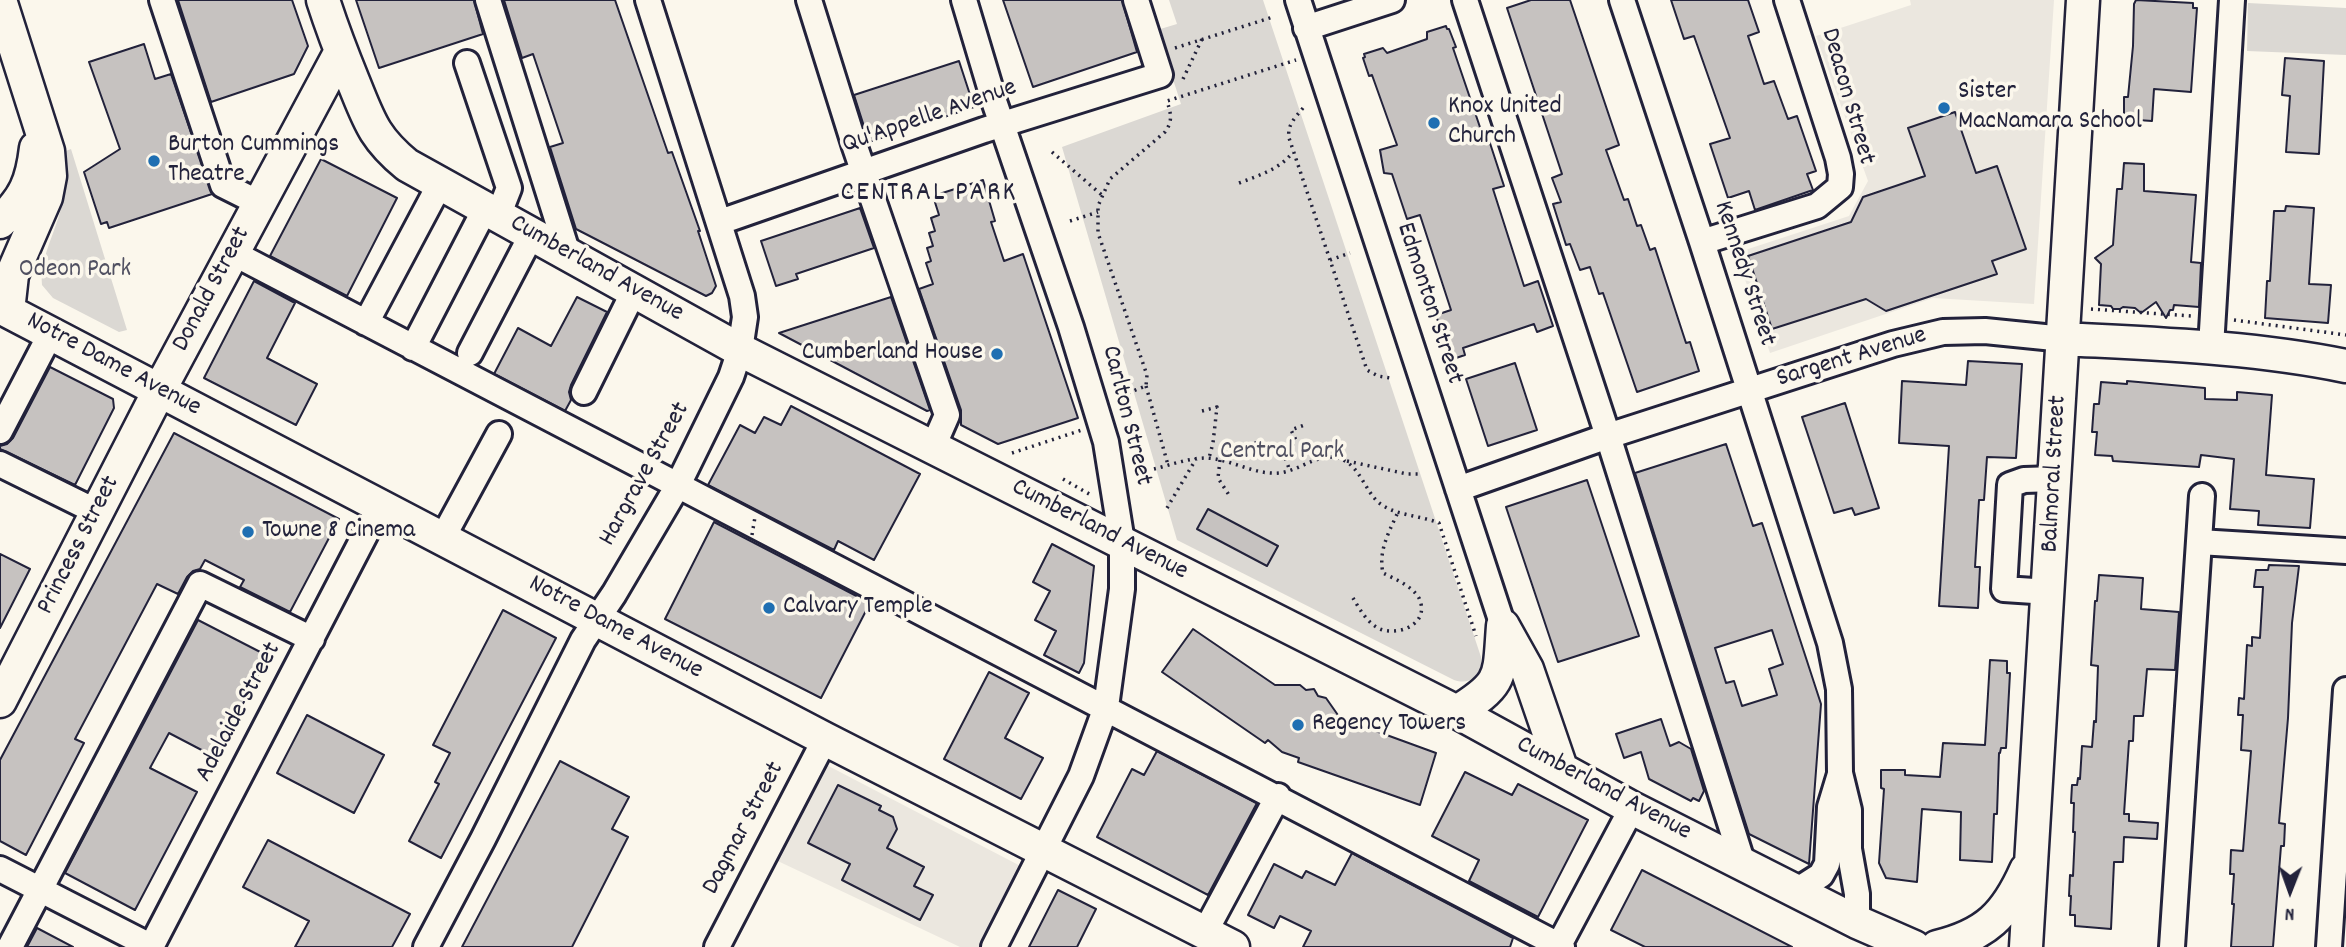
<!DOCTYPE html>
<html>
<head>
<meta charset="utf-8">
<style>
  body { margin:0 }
  #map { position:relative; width:2346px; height:947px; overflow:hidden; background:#fbf7ec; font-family:Dekko,sans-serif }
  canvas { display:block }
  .north { position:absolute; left:2255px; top:856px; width:70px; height:70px; -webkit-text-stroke:5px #fbf7ec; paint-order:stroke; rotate:181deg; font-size:19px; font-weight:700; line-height:28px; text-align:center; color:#22223b }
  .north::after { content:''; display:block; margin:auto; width:24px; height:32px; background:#22223b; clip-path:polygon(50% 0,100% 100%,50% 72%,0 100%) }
</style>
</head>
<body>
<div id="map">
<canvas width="2346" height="947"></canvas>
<div class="north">N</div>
</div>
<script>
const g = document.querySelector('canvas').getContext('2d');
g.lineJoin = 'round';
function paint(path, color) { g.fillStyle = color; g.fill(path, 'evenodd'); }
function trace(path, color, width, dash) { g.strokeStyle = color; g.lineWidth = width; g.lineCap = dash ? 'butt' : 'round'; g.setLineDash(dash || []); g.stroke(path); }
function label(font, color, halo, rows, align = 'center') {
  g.font = font + ' Dekko,sans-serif'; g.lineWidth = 7; g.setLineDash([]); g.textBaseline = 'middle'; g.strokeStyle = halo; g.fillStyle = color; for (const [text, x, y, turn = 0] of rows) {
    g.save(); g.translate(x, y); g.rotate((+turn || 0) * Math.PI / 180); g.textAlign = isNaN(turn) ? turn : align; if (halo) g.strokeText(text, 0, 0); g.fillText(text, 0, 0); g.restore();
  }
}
paint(new Path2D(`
  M1910 0H2054L2034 304 1933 298 1770 353 1736 253 1849 216 1868 181 1816 36 1911 5Z
  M815 759 1032 872 994 947H960L765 855Z`), '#ebe7df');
paint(new Path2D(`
  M1169 0H1263L1481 657V670C1473 680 1467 684 1454 680L1177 540 1062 147 1181 104 1157 30 1177 24Z
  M2248 3 2346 8V55L2247 51Z
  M71 149 127 330 119 332 53 298 42 285C40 257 55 234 61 208 65 190 64 171 63 152Z`), '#dbd8d3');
const building = new Path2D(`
  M178 0H292L308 46 294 74 211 102Z
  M356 0H474L483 34 379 68Z
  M504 0H615L668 153 672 152 700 231H698L716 286 712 293 706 296 576 229 550 147 563 143 533 54 522 58Z
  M1003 0H1122L1137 52 1033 87Z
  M1531 0H1570L1619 145 1606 150 1624 200 1628 199 1637 226 1641 225 1650 250 1655 248 1686 343 1690 342 1699 371 1637 392 1603 293 1599 294 1590 267 1580 270 1570 244 1566 245 1553 204 1561 202 1552 178 1562 174 1507 8Z
  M1671 0H1748L1759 32 1748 36 1764 84 1774 81 1788 119 1797 116 1816 171 1807 174 1813 190 1755 210 1749 191 1728 198 1710 144 1730 138 1694 36 1684 39Z
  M2136 0 2193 3V8H2197L2191 92 2154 89 2152 121 2124 119V97H2128L2133 46 2134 4Z
  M1446 26 1447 29H1449L1456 47 1453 48 1483 136 1487 134 1504 186 1493 189 1524 286 1538 281 1553 326 1537 332 1534 324 1463 348 1465 355 1450 360 1436 315 1451 310 1420 215 1407 219 1392 174 1384 173 1380 150 1397 145 1372 75 1369 76 1363 58 1365 57 1364 54 1383 48 1387 53 1427 39V32Z
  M144 44 155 79 171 74 212 194 109 228 107 222 101 224 84 172 120 149 89 62Z
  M2285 58 2324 61 2319 154 2286 152 2290 96 2282 95Z
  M959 61 974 107 869 142 854 95Z
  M1955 112 1976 173 1997 166 2026 249 1992 261 1997 274 1886 311 1866 299 1772 329 1748 256 1851 222 1863 197 1925 176 1908 128Z
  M321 159 397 198 347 296 270 256Z
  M2124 163 2144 164V191L2196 195 2191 262 2201 263 2199 307 2174 305 2173 310H2170L2166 318 2156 302 2141 313 2135 308 2123 307 2120 309H2113L2111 306 2099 305 2101 264 2095 258 2113 245 2117 189H2122Z
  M983 180 995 221 991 222 1004 261 1023 254 1078 418 998 444 961 425V410L919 289 933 284 926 263 931 261 927 248 933 246 929 233 935 231 931 218 939 215 933 196Z
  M2286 206 2314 208 2309 284 2331 285 2328 323 2265 318 2267 281H2270L2274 211H2285Z
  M860 208 874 248 796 274 798 279 776 286 761 241Z
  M254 281 295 303 267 358 317 384 296 425 204 378Z
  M577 297 607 312 571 385 569 392 571 400 565 411 494 374 518 328 551 346Z
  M891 297 930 410 927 411 779 333Z
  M1968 361 2022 364 2016 458 1987 457 1984 500H1979L1975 567H1980L1978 608 1939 606 1949 446 1899 443 1902 381 1966 385Z
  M1515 363 1537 430 1488 446 1466 379Z
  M50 367 113 399 114 408 75 485 0 449V446L7 444 13 438Z
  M2127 381 2205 388V399L2237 400V392L2272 395 2266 475 2314 479 2310 528 2258 525 2259 511 2230 509 2234 459 2201 455 2199 467 2113 461 2112 456 2095 455 2097 432H2092L2094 404H2099L2101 382 2127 384Z
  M1845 403 1879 508 1855 515 1852 508 1834 513 1802 417Z
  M791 406 920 474 874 560 838 541 834 550 708 485 740 425 755 433 764 417 781 425Z
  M174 433 339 519 290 612 240 587 244 580 205 560 200 569 193 571 187 577 178 594 157 584 75 739 84 743 26 855 0 841V760Z
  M1726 444 1753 526 1762 523 1821 704 1809 864 1749 834 1635 473ZM1772 630 1783 664 1769 669 1777 695 1742 706 1734 681 1726 683 1715 648Z
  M1587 480 1639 636 1558 662 1506 507Z
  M1208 509 1278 546 1267 566 1197 529Z
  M714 522 870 603 821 698 665 619Z
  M1052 544 1094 566 1084 663 1079 673 1044 655 1056 631 1035 620 1050 591 1033 582Z
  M0 554 30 569 0 628Z
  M2269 565 2299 566 2292 623 2288 718 2279 823 2285 824 2284 846H2281L2273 947H2231L2234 904H2232L2234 874H2230L2231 850 2243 851 2251 751 2241 750 2243 715H2238L2239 698 2244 699 2247 645 2252 646V637L2260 638 2263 587H2254L2256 570H2268Z
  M2099 575 2143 578 2141 609 2179 612 2175 670 2147 669 2143 716H2134L2133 741H2129L2124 814H2129V821L2158 823 2157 839 2124 837 2123 862H2114L2111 929 2075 926V915H2070L2071 896H2069L2070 875 2073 876 2075 832H2073L2074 803H2071L2072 785H2077L2078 778 2080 779 2082 746 2092 747 2094 721 2096 722 2098 666 2091 665 2095 601H2097Z
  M503 610 556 638 441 858 409 841 439 784 435 782 450 753 433 745Z
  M198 620 268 656 215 757 169 733 150 768 197 792 135 910 65 873Z
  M1193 629 1275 685H1300L1306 690 1314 689 1318 696 1326 698 1340 718 1436 753 1420 805 1298 762 1299 758 1282 752 1268 740 1265 743 1162 672Z
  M1990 660 2007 661V673H2010L2006 748H2001L2000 753H1999L1997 814H1994L1992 862 1960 860 1961 812 1922 809 1917 882 1886 878 1879 863 1884 789 1881 788V770H1905V775L1940 777 1943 743 1985 745Z
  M989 672 1029 693 1005 738 1043 758 1021 799 944 759Z
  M307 715 384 755 354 813 277 773Z
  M1661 719 1670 746 1679 742 1691 749 1704 791 1699 801 1693 798 1691 801 1649 779 1641 752 1624 758 1616 734Z
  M1157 751 1257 803 1208 895 1097 837 1132 769 1144 775Z
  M560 761 629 797 612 829 628 837 572 947H462Z
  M1465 772 1512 795 1518 784 1588 820 1538 917 1469 881 1479 860 1432 836Z
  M838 785 881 806 879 810 893 817 897 829 887 848 924 867 914 886 933 895 920 920 842 880 850 864 808 843Z
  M268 840 410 914 392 947H295L309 921 243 887Z
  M1352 853 1513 938 1510 947H1303L1311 931 1280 916 1274 928 1248 915 1274 864 1302 878 1306 871 1335 885Z
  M1642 870 1792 947H1645L1611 930Z
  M1058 890 1096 909 1077 947H1029Z
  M37 928 73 947H27Z`);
paint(building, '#c6c2c0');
trace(building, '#22223b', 2);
const minor = new Path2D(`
  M162 0 223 185 259 203
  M488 0 568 254
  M809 0 855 147 947 415 933 447
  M964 0 995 104 1071 327 1106 442 1122 542V589L1106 707 1081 776 994 947
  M1298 0 1503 626
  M1465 0 1608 436 1743 864
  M1622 0 1702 242 1830 643 1839 689 1840 773 1849 810V849L1857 894V922
  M1306 28 1392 0
  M467 63 509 188 498 216
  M720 222 984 130 1160 75 1136 0
  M1702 242 1817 206 1840 187 1841 174 1838 158 1787 0
  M233 253C674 488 1121 712 1562 947
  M366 323 440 184
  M2211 347 2232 0
  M413 348 485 209
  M470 353 532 234
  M584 392 634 291
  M0 431 51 333
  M0 464 97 512
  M1458 489 1608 436 1893 344 1943 332 1985 331 2064 339
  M442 539 499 434
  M2199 542 2346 551
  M2049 592 2004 589 2010 485 2024 480 2056 479
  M0 869 152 947
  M1796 891 1821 875 1827 864 1830 807 1840 774
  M1205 932 1278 796
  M10 947 200 584 312 639
  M151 947 380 506
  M426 947 483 839 583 640 614 594 677 487 731 377 740 350 745 317 742 296 648 0
  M717 947 825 739
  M1558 947 1632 808
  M2172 947 2202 496
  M2329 947 2346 690`);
const major = new Path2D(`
  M0 0 48 151 50 176 46 197 12 275 8 311
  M323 0C332 28 342 54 353 81 369 120 373 137 407 165L740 350 1457 712 1632 808 1857 922 1914 947
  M0 222C25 198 32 182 36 148
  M0 307 825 739 1233 947
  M2064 339C2158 344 2253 347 2346 366
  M1503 626 1527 669 1561 768
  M0 701 159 391 340 53
  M1457 712C1504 683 1499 677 1503 626
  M1937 947C1986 935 2006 915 2026 870
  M2026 947 2083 0`);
trace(minor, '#22223b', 30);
trace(major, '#22223b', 37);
trace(new Path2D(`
  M1175 48 1273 17
  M1183 79 1202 39
  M1303 108C1295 118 1287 125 1289 138L1367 370 1378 376 1390 378
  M1052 152 1103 196
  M1239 183C1260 175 1280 169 1293 152
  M1070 221 1098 212
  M1330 260 1350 253
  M2091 309 2191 316
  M2234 320 2346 335
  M1146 386 1168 465
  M1128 393 1146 386 1147 375 1098 233V206L1110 179 1165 132C1173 121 1171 114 1167 101L1296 60
  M1202 411 1217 407 1213 443 1209 458
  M1248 446 1261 441 1266 453C1279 456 1290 451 1296 440L1291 430 1307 424
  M1283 452 1290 471
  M1012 453 1082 430
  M1220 460 1218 478 1229 495
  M1347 461 1407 474H1421
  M1154 469C1170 465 1189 458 1206 458 1231 459 1254 475 1279 473 1301 471 1323 448 1345 461 1360 469 1366 491 1378 502 1395 516 1419 515 1439 523L1476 636
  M1063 479 1091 495
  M1167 508 1196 459
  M1353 598C1360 610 1369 626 1383 630 1403 635 1430 622 1419 598 1412 586 1395 579 1383 573 1378 551 1389 532 1398 512`), '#22223b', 3.5, [2, 5]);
trace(minor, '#fbf7ec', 24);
trace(major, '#fbf7ec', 32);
trace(new Path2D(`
  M752 535 755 517`), '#22223b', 3.5, [2, 5]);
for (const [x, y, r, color] of [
  [1944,108,7,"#1f6fb2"],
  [1434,123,7,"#1f6fb2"],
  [154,161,7,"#1f6fb2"],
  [997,354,7,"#1f6fb2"],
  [248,532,7,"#1f6fb2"],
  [769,608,7,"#1f6fb2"],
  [1298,725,7,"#1f6fb2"]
]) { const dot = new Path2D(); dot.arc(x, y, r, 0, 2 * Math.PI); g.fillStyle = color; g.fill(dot); trace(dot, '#fbf7ec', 2.5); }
label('26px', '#22223b', '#fbf7ec', [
  ["Sister",1958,93],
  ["MacNamara School",1958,123],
  ["Knox United",1448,108],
  ["Church",1448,138],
  ["Burton Cummings",168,146],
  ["Theatre",168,176],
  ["Cumberland House",983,354,"right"],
  ["Towne 8 Cinema",262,532],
  ["Calvary Temple",783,608],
  ["Regency Towers",1312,725]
], 'left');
label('26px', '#22223b', '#fbf7ec', [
  ["Deacon Street",1846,97,74],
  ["Qu'Appelle Avenue",930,118,-19],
  ["Cumberland Avenue",596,270,29],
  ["Kennedy Street",1743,274,72],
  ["Donald Street",213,290,-62],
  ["Edmonton Street",1428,304,72],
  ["Sargent Avenue",1852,359,-17],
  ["Notre Dame Avenue",113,366,28],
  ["Carlton Street",1125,416,76],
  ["Balmoral Street",2056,474,-87],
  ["Hargrave Street",646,475,-61],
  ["Cumberland Avenue",1099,531,27],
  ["Princess Street",80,546,-63],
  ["Notre Dame Avenue",615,629,28],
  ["Adelaide Street",240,713,-62],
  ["Cumberland Avenue",1603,790,28],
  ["Dagmar Street",745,829,-62]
]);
label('26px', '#505061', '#fbf7ec', [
  ["Odeon Park",75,271],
  ["Central Park",1282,453]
]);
g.letterSpacing = '2px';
label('28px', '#22223b', '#fbf7ec', [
  ["CENTRAL PARK",929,195]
]);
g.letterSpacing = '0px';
</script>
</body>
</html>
